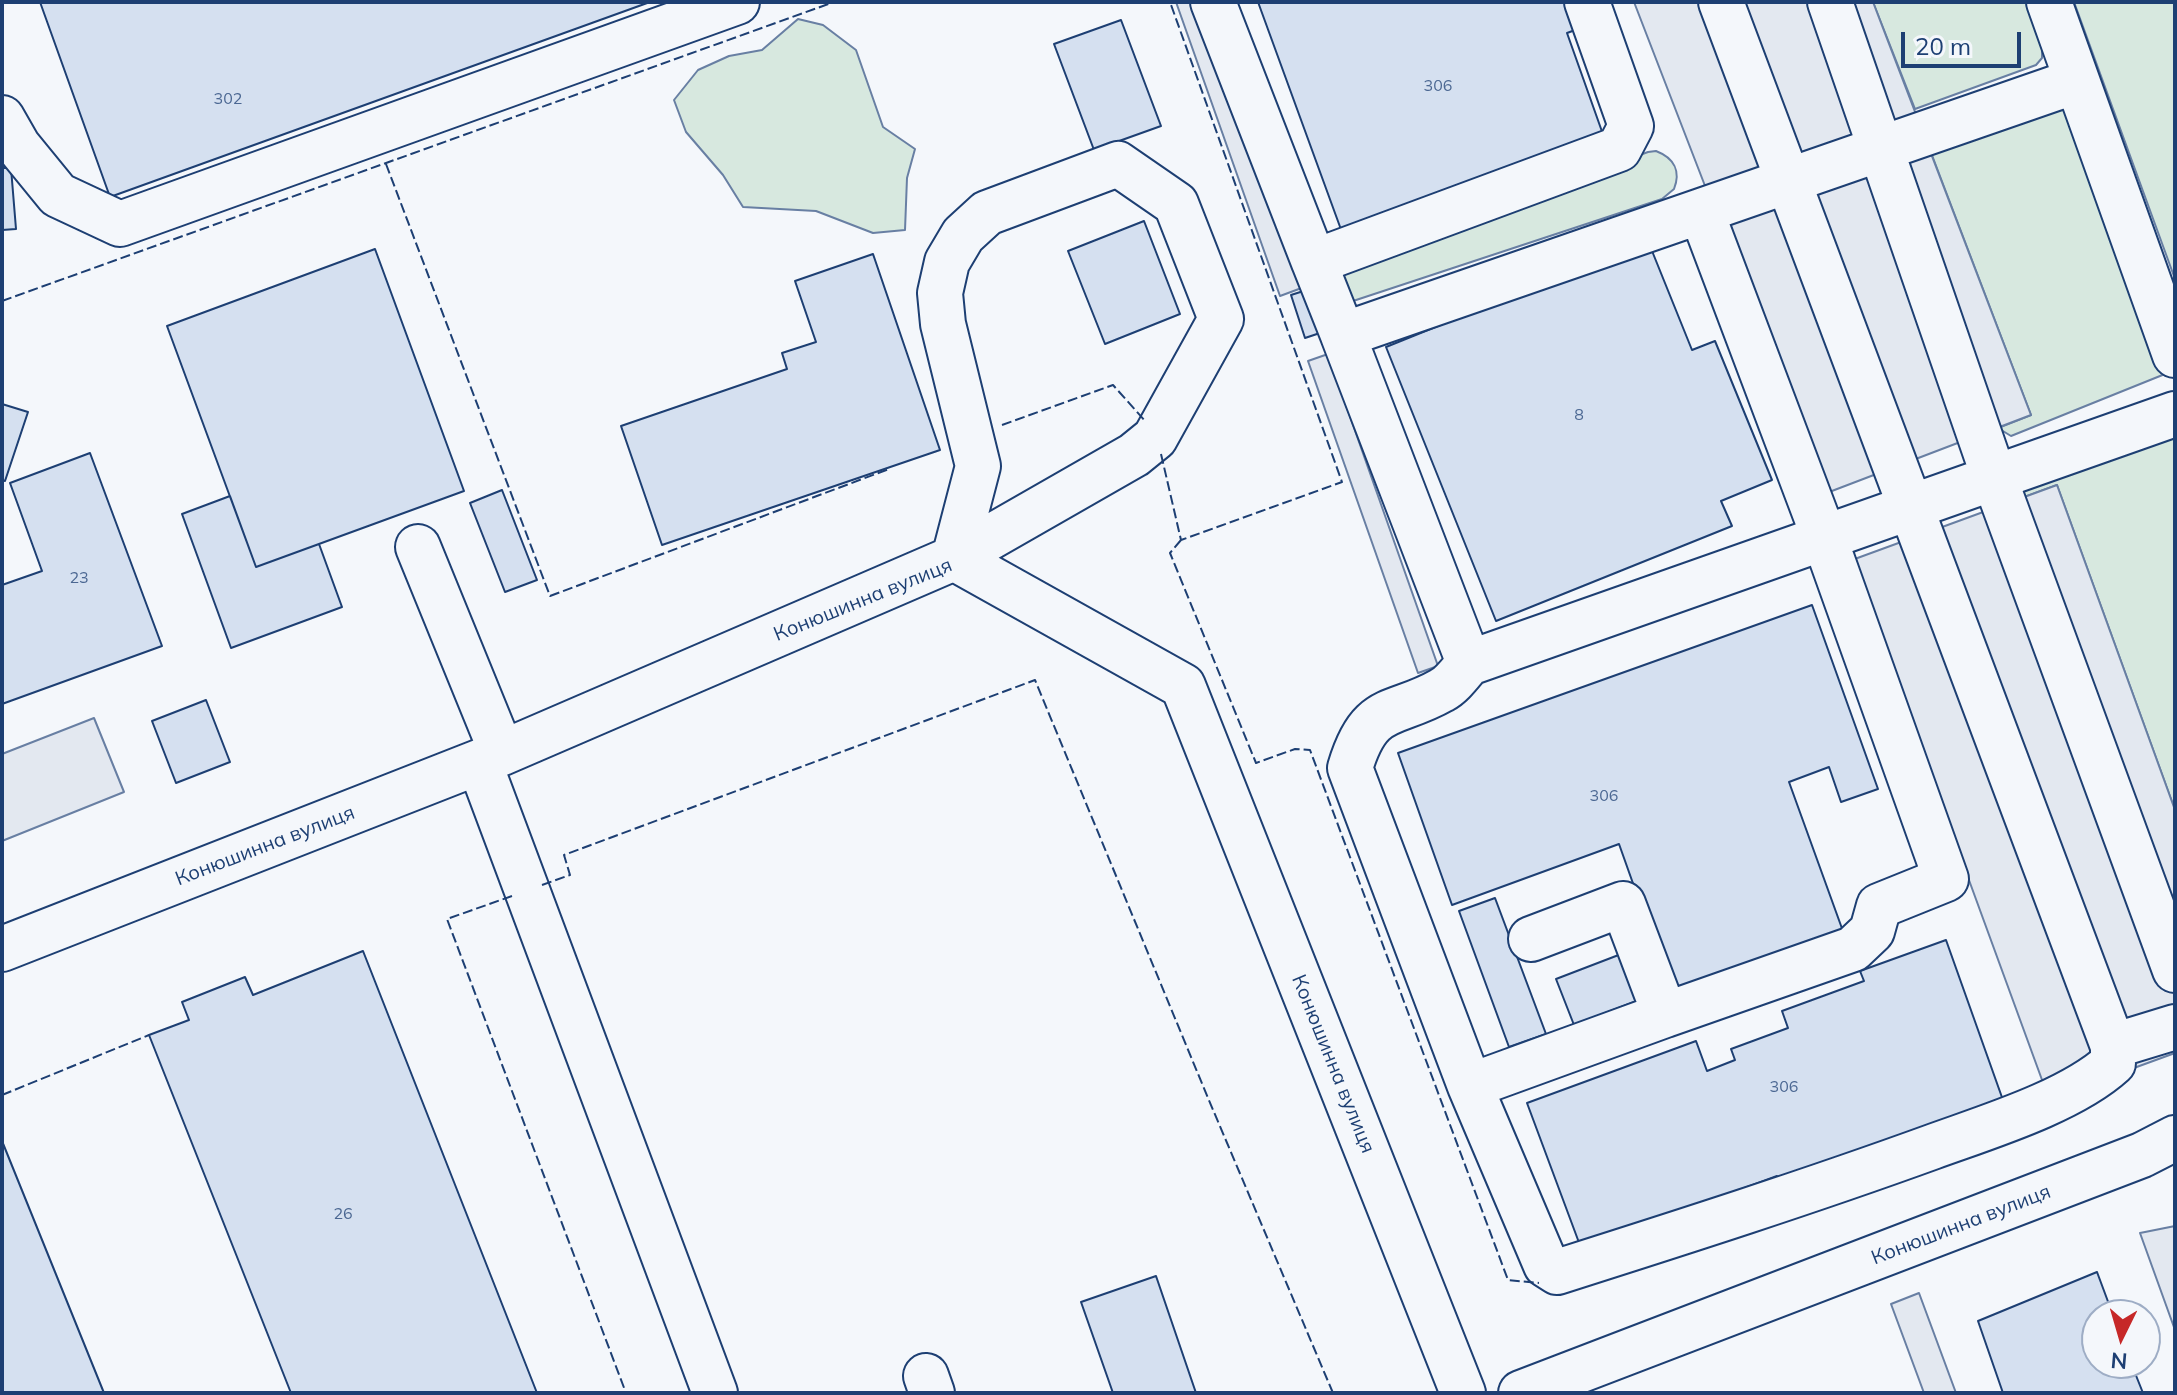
<!DOCTYPE html>
<html>
<head>
<meta charset="utf-8">
<style>
  body { margin:0 }
  #map { position:relative; width:2177px; height:1395px; overflow:hidden; background:#f4f7fb; font-family:Mulish,sans-serif }
  canvas { display:block }
  .frame { position:absolute; inset:0; border:4px solid #1d3f73; pointer-events:none }
  .north { position:absolute; left:2081px; top:1299px; width:80px; height:80px; box-sizing:border-box; background:#f4f7fb; border:2px solid #9eadc5; border-radius:50%; rotate:185deg; font-size:22px; font-weight:700; line-height:32px; text-align:center; color:#1d3f73 }
  .north::after { content:''; display:block; margin:auto; width:28px; height:36px; background:#c62828; clip-path:polygon(50% 0,100% 100%,50% 72%,0 100%) }
  .scale { position:absolute; left:1901px; top:32px; width:120px; height:36px; box-sizing:border-box; border:4px solid #1d3f73; border-top:0; padding-left:10px; font-size:24px; line-height:28px; white-space:nowrap; color:#1d3f73; -webkit-text-stroke:6px #f4f7fb; paint-order:stroke }
</style>
</head>
<body>
<div id="map">
<canvas width="2177" height="1395"></canvas>
<div class="frame"></div>
<div class="north">N</div>
<div class="scale">20 m</div>
</div>
<script>
const g = document.querySelector('canvas').getContext('2d');
g.lineJoin = 'round';
function paint(path, color) { g.fillStyle = color; g.fill(path, 'evenodd'); }
function trace(path, color, width, dash) { g.strokeStyle = color; g.lineWidth = width; g.lineCap = dash ? 'butt' : 'round'; g.setLineDash(dash || []); g.stroke(path); }
function label(font, color, halo, rows, align = 'center') {
  g.font = font + ' Mulish,sans-serif'; g.lineWidth = 6; g.setLineDash([]); g.textBaseline = 'middle'; g.strokeStyle = halo; g.fillStyle = color; for (const [text, x, y, turn = 0] of rows) {
    g.save(); g.translate(x, y); g.rotate((+turn || 0) * Math.PI / 180); g.textAlign = isNaN(turn) ? turn : align; if (halo) g.strokeText(text, 0, 0); g.fillText(text, 0, 0); g.restore();
  }
}
const green = new Path2D(`
  M1873 2H2026L2042 48V58L2036 65 1915 109Z
  M2074 2H2175V279Z
  M798 19 823 25 856 50 883 127 915 149 907 178 905 230 873 233 816 211 743 207 723 175 686 132 674 100 698 70 729 56 762 50Z
  M2065 108 2074 121 2165 374 2011 436 1998 428 2031 415 1930 150 2036 110Z
  M1656 151C1674 158 1681 171 1674 189L1662 199 1347 303 1333 268 1648 152Z
  M2175 429V810L2057 485 2019 499 2031 481Z`);
paint(green, '#d7e8df');
trace(green, '#687fa3', 2);
const parking = new Path2D(`
  M1176 2H1206L1307 286 1280 296Z
  M1634 2H1873L2031 415 1824 494Z
  M1328 354 1438 666 1418 673 1308 361Z
  M2057 485 2175 810V1053L2049 1099 1852 560Z
  M94 718 124 792 2 841V754Z
  M2175 1226V1330L2140 1233Z
  M1919 1293 1956 1393H1924L1891 1304Z`);
paint(parking, '#e3e8f0');
trace(parking, '#687fa3', 2);
const building = new Path2D(`
  M40 2H650L110 197Z
  M1258 2H1569L1578 29 1567 33 1605 140 1343 235Z
  M1121 20 1161 126 1094 150 1054 44Z
  M2 168H11L16 229 2 230Z
  M1144 221 1180 314 1105 344 1068 251Z
  M1648 241 1692 350 1715 341 1772 480 1721 501 1732 526 1496 621 1386 347Z
  M375 249 464 491 256 567 167 326Z
  M873 254 940 450 662 545 621 426 787 369 782 353 816 342 795 281Z
  M1316 287 1329 330 1305 338 1291 295Z
  M2 404 28 412 5 481 2 480Z
  M90 453 162 646 2 704V585L42 571 10 483Z
  M502 490 537 580 505 592 470 503Z
  M230 496 256 567 319 544 342 607 231 648 182 514Z
  M1812 605 1878 789 1841 802 1829 767 1789 782 1844 934 1673 996 1619 844 1452 905 1398 753Z
  M206 700 230 762 176 783 152 721Z
  M1495 898 1546 1034 1509 1047 1459 911Z
  M1946 940 2004 1103 1780 1184 1777 1176 1581 1248 1527 1103 1696 1041 1707 1071 1735 1060 1731 1049 1788 1028 1782 1011 1864 981 1860 971Z
  M363 951 537 1393H291L149 1035 189 1020 182 1002 245 977 253 995Z
  M1629 951 1647 997 1574 1025 1556 979Z
  M2 1141 104 1393H2Z
  M2097 1272 2113 1315H2097V1363H2131L2143 1393H2003L1978 1321Z
  M1156 1276 1196 1393H1113L1081 1302Z`);
paint(building, '#d5e0f0');
trace(building, '#1d3f73', 2);
const minor = new Path2D(`
  M1213 2 1314 262 1619 149 1631 126 1587 2
  M1830 2 1994 477 2175 970
  M2049 2 2175 355
  M2 118 18 146 58 195 120 224 737 2
  M1701 211 1343 335 1469 663 2175 414
  M1314 262 1343 335
  M418 547 502 753
  M954 558 1183 686 1463 1393
  M1469 663C1461 672 1452 685 1442 690 1393 718 1370 701 1350 768L1470 1086 1546 1265 1557 1272C1683 1232 1808 1192 1932 1147 1987 1127 2070 1102 2113 1063V1046L1721 2
  M479 762 715 1393
  M1531 939 1623 904 1665 1015 1853 949 1872 931 1879 906 1946 879 1824 537 1701 211 2076 81
  M2 949 502 753 954 558 1134 455 1155 438 1221 319 1176 204 1118 164 987 213 963 235 947 262 940 293 943 324 978 466 954 558
  M2113 1046 2175 1027
  M1470 1086 1665 1015
  M926 1376 932 1393
  M1521 1393 2142 1155 2175 1138`);
trace(minor, '#1d3f73', 48);
trace(minor, '#f4f7fb', 44);
trace(new Path2D(`
  M386 164 550 596 889 469
  M2 301 834 2
  M1002 425 1113 385 1146 422
  M1161 454 1181 540 1342 482 1170 2
  M1181 540 1170 553 1256 763 1295 749 1310 750 1508 1280 1539 1283
  M542 885 570 875 564 855 1035 680 1208 1098 1333 1393
  M512 896 447 919 626 1393
  M2 1095 149 1035`), '#1d3f73', 2, [10, 4]);
label('16px', '#4b6792', null, [
  ["306",1438,86],
  ["302",228,99],
  ["8",1579,415],
  ["23",79,578],
  ["306",1604,796],
  ["306",1784,1087],
  ["26",343,1214]
]);
label('20px', '#1d3f73', '#f4f7fb', [
  ["Конюшинна вулиця",863,600,-22],
  ["Конюшинна вулиця",265,846,-21],
  ["Конюшинна вулиця",1333,1064,68],
  ["Конюшинна вулиця",1961,1225,-21]
]);
</script>
</body>
</html>
